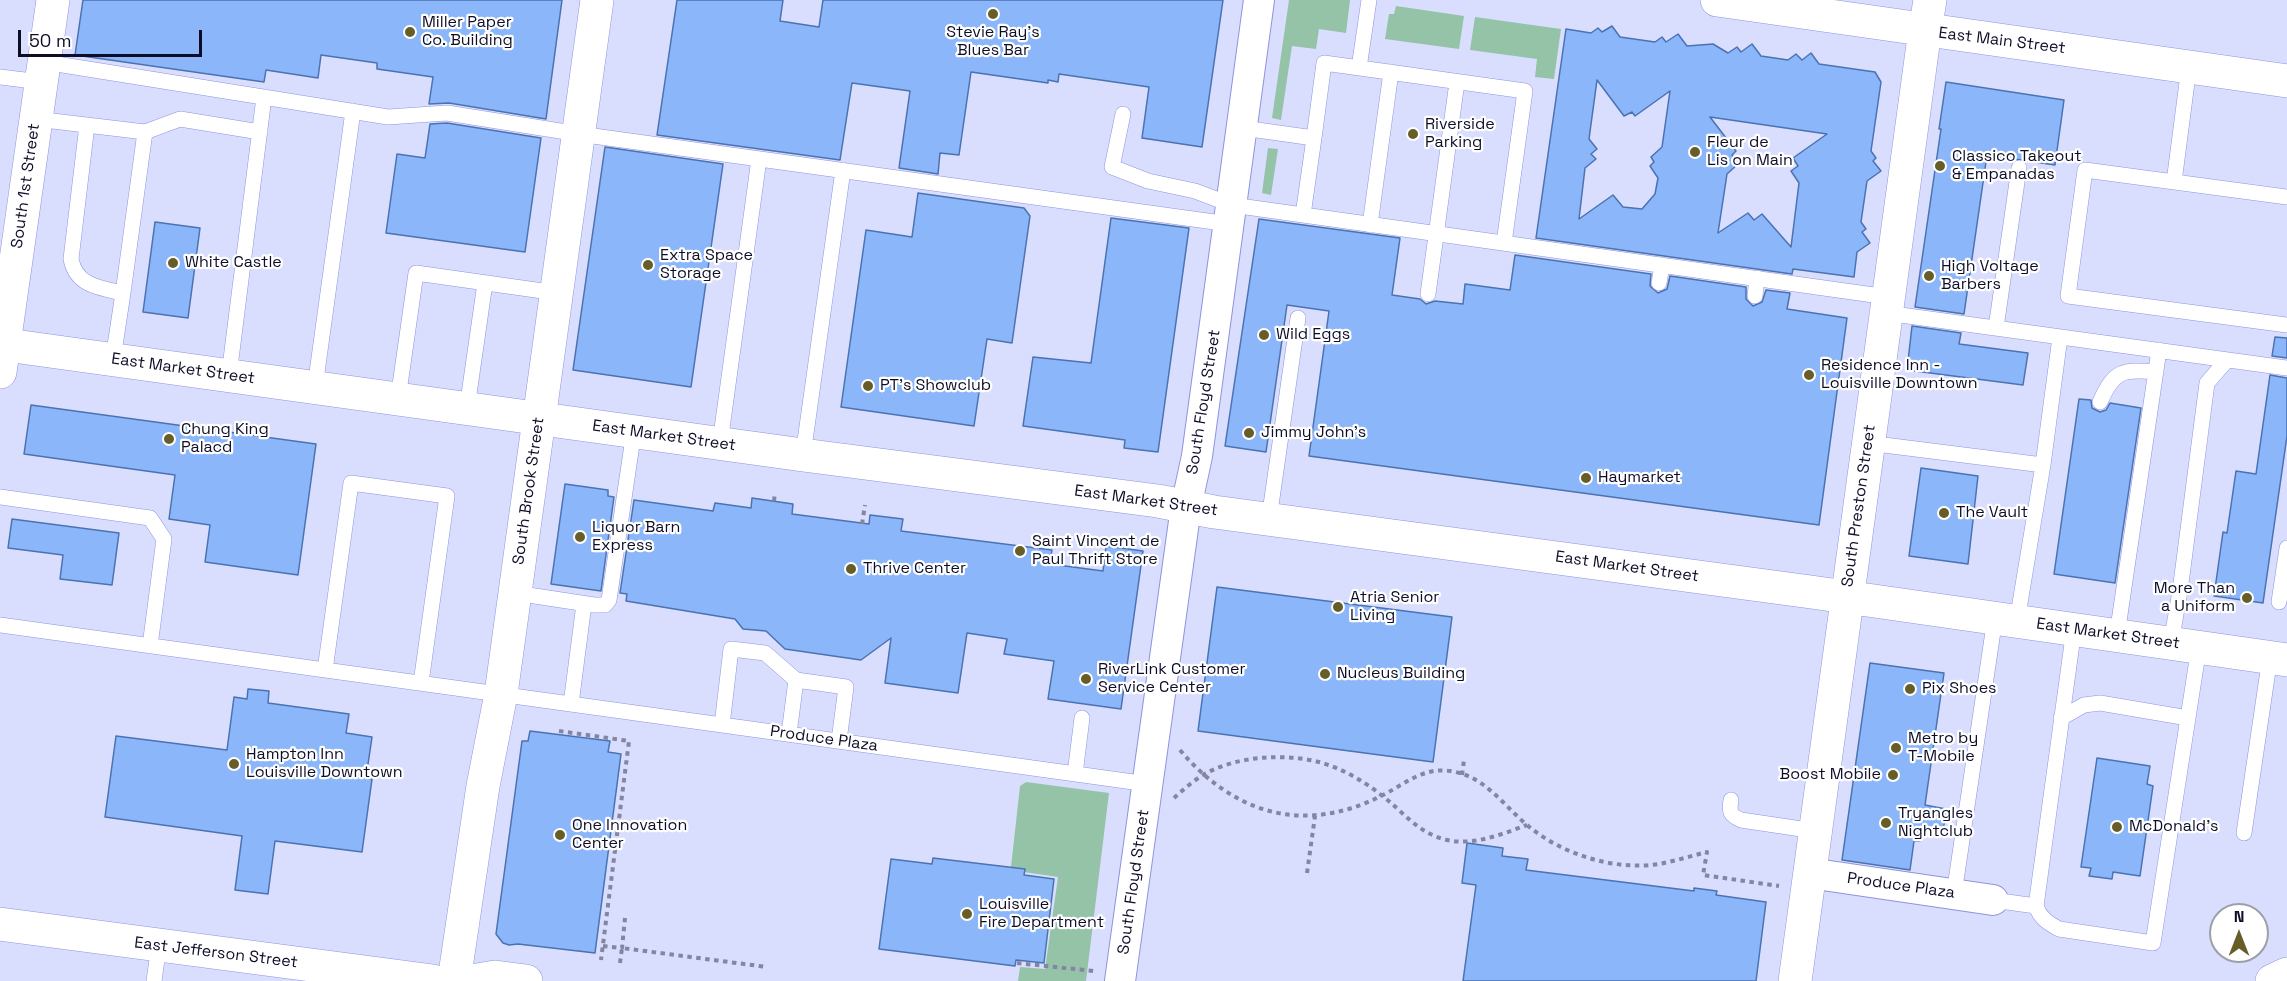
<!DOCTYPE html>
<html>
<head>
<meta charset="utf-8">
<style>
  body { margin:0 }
  #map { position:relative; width:2287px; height:981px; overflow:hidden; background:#dadefe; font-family:"Space Grotesk",sans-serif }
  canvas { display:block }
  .north { position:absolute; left:2209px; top:903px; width:60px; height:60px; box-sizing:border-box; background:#fff; border:2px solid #9e9ea9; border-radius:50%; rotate:0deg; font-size:16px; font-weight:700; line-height:24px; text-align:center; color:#0d0d28 }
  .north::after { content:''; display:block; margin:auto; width:21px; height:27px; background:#665d29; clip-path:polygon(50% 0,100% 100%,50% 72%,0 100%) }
  .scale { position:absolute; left:18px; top:30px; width:184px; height:27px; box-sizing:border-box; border:3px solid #0d0d28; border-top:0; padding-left:8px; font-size:18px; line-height:21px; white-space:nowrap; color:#0d0d28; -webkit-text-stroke:4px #fff; paint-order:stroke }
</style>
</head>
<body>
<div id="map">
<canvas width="2287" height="981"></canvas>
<div class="north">N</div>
<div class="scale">50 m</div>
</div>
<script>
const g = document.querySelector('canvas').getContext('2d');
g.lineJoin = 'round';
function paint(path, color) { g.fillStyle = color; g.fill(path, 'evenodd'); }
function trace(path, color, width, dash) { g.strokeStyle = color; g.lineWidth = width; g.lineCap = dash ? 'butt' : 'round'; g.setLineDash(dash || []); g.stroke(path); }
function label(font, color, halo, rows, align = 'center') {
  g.font = font + ' "Space Grotesk",sans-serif'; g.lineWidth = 4.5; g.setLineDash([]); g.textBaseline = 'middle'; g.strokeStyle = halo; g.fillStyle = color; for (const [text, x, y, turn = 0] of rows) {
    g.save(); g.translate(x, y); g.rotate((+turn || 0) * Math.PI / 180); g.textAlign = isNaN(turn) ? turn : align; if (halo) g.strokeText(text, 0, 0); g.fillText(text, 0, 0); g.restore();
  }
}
paint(new Path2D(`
  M1289 0H1350L1346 33 1319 29 1316 49 1292 46 1281 120 1272 118Z
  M1396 6 1464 16 1459 49 1385 39 1389 14H1394Z
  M1475 17 1561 29 1554 79 1535 77 1537 59 1470 50Z
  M1268 148 1278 149 1271 195 1262 193Z
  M1026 782 1109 793 1086 981H1018L1020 967 1045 969 1058 877 1024 872V869L1011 867 1020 786Z`), '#94c3a8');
const building = new Path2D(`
  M83 0H562L546 119 449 103 429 104 433 77 377 69V63L321 55 318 78 266 70 264 82 75 55Z
  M677 0H783L780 21 819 27 823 0H1223L1202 147 1142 138 1149 87 1059 74 1058 82 1048 80V83L971 72 959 155 940 153 938 174 899 168 910 91 852 83 840 160 657 135Z
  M1612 26 1620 37 1655 42 1662 37 1666 42 1678 34 1687 46 1713 44 1728 53 1737 47 1741 52 1752 44 1761 56 1788 60 1796 54 1802 60 1811 53 1819 64 1875 72 1881 82 1871 151 1876 158 1873 161 1881 171 1867 181 1861 222 1866 229 1862 232 1870 243 1857 252 1854 277 1793 269 1792 274 1536 238 1566 29 1591 33 1598 28 1602 32ZM1597 80 1624 116 1632 112 1635 116 1670 91 1662 147 1651 157 1654 162 1650 166 1658 178 1655 194 1642 209 1623 207 1613 195 1579 219 1585 168 1596 159 1591 154 1597 149 1589 139ZM1710 117 1827 134 1793 158 1798 166 1791 171 1799 183 1791 247 1762 214 1754 220 1748 213 1718 233 1727 174 1738 164 1732 155 1736 151Z
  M1946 82 2064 100 2055 165 1987 155 1964 314 1915 307 1941 129H1939Z
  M447 123 541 138 525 252 386 233 397 154 425 158 430 124Z
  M605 147 723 164 691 387 573 370Z
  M918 193 1024 208 1030 216 1012 343 987 339 974 426 841 407 866 230 912 237Z
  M1111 218 1189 228 1158 452 1124 448 1125 440 1023 426 1033 357 1091 363Z
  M1259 219 1400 238 1392 295 1420 299 1426 304 1435 301 1463 304 1465 284 1510 290 1515 255 1651 274 1650 286 1658 293 1667 289 1670 276 1746 287V299L1753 306 1762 302 1766 290 1790 293 1787 309 1847 318 1819 525 1309 456 1329 311 1287 305 1266 452 1225 446Z
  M155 222 200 228 188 318 143 312Z
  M1912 326 1961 333 1959 344 2028 353 2023 385 1907 370Z
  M2275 337 2287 338V358L2272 356Z
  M2270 375 2287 378V436L2263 603 2214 596 2223 532 2227 533 2236 471 2256 474Z
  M2079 399 2091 400 2092 408 2100 412 2106 410 2110 403 2141 408 2115 583 2054 574Z
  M31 405 316 444 298 575 205 562 210 525 169 519 175 475 24 454Z
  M1921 468 1978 476 1968 564 1909 556Z
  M565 484 608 490V496L614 497 601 591 551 584Z
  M752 498 793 504 792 514 869 524 870 515 903 519 901 531 1052 550 1050 564 1103 571 1106 546 1143 551 1121 709 1048 699 1054 661 1004 654 1007 639 967 633 958 693 885 683 891 638 861 660 785 649 766 631 743 629 735 619 626 601 627 594 620 593 634 500 713 511 715 503 751 508Z
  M12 519 119 533 112 585 60 579 63 555 8 548Z
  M1217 587 1452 617 1433 762 1198 731Z
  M1870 663 1944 673 1925 805 1946 809 1943 833 1921 830 1920 841H1914L1910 870 1842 860Z
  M248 689 269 691 268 703 349 714 346 733 372 737 366 778 372 779 362 852 275 841 268 894 235 890 242 836 105 817 116 736 227 750 234 697 247 699Z
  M530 731 610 741 608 752 621 754 595 953 518 944 509 945 503 943 496 934 522 741H528Z
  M2097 758 2150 766 2147 784 2153 786 2140 876 2113 872 2112 879 2089 876 2091 868 2081 867Z
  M1467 843 1503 848 1502 856 1528 859 1526 870 1694 891V888L1717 891 1716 895 1766 902 1756 981H1463L1476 885 1462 883Z
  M933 858 1025 869 1024 875 1054 879 1044 963 1016 960 1015 966 879 949 891 859 932 864Z`);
paint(building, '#8bb6f9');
trace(building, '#4b72b1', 1.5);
const service = new Path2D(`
  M44 62 388 117 447 113 579 134 1229 224
  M1359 68 1369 0
  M0 77 41 82
  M1123 114 1112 167 1148 181 1195 191 1232 205 1888 297
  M36 119 145 132 180 119 260 132
  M87 125 71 259C76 286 100 288 123 293L145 132
  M1243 128 1314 138 1303 215
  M1314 138 1324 63 1525 91 1504 243
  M2174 182 2189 67
  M2287 197 2085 170 2068 296 2287 325
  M1370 225 1391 72
  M1659 283 1662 265
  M1428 294 1457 82
  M1755 296 1757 278
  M1886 313 2287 368
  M1996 328 2019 168
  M113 359 123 293
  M229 375 264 97
  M315 387 353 111
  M398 399 416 273 557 293
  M2100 402C2114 370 2123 369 2156 372
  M467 408 485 283
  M720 443 759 159
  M1868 443 2043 465 2017 621
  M803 455 843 170
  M2043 465 2060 337
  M0 497 150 518 164 539 150 646
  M1269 519 1298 318
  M515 593 594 605H605L609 600 634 431
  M2279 602 2287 548
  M0 625 1148 784
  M2074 629 2036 906C2040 918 2048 923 2059 929L2153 943 2199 647
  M2117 635 2159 350
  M2171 643 2180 591 2207 383 2227 360
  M325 670 351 483 447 496 421 683
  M796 680 846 687 839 741
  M571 704 584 604
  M2061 718 2084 705 2100 703 2188 718
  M722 725 731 649 765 653 796 680 789 734
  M1075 774 1082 718
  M1731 800C1729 812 1730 815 1741 820L1815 831
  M2244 833 2270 657
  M1954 894 1995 618
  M1993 900 2036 906
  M154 981 159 945`);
const minor = new Path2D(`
  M1809 873 1993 900
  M1120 981 1186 507 1197 456 1259 0`);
const tertiary = new Path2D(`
  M1925 30 1930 0
  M0 372 53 0
  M454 981 483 786 501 694 597 0`);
const secondary = new Path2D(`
  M0 924 433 981
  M472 981 495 977 526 981`);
const primary = new Path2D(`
  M1717 0 2287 81
  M0 344 803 455 1158 501 1214 512 1811 592 2287 660
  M1795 981 1925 30`);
const motorway = new Path2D(`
  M2272 981 2287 974`);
trace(service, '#8e94dd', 16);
trace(minor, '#8e94dd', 32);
trace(tertiary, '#8e94dd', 34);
trace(secondary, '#8e94dd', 34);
trace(primary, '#8e94dd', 34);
trace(motorway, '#8e94dd', 34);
trace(new Path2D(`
  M774 501 775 492
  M862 524 865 505
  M559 731 629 741 601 960
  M1180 750C1235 815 1305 835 1383 795 1405 784 1423 767 1450 771 1485 776 1502 804 1527 825 1561 854 1614 871 1659 864 1675 861 1691 856 1707 852L1703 875 1779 886
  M1462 775 1464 760
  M1174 798C1183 790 1193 781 1203 775 1235 756 1284 753 1319 762 1341 768 1362 780 1380 794 1403 811 1417 833 1447 840 1474 846 1502 834 1527 825
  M1307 873 1315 816
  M603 946 622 948 625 918
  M620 963 622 948 767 967
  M1017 963 1094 971`), '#8385a3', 4, [4.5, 4.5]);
trace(service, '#fff', 15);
trace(minor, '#fff', 30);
trace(tertiary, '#fff', 33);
trace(secondary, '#fff', 33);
trace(primary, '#fff', 33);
trace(motorway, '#fff', 33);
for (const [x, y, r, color] of [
  [993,14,6,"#665d29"],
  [410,32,6,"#665d29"],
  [1413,134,6,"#665d29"],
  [1695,152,6,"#665d29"],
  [1940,166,6,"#665d29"],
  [173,263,6,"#665d29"],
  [648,265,6,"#665d29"],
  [1929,276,6,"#665d29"],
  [1264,335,6,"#665d29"],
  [1809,375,6,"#665d29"],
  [868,386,6,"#665d29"],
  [1249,433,6,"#665d29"],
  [169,439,6,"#665d29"],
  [1586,478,6,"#665d29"],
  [1944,513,6,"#665d29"],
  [580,537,6,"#665d29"],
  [1020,551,6,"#665d29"],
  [851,569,6,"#665d29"],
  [2247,598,6,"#665d29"],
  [1338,607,6,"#665d29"],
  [1325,674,6,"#665d29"],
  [1086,679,6,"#665d29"],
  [1910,689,6,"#665d29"],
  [1896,748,6,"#665d29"],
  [234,764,6,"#665d29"],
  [1893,775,6,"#665d29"],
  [1886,823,6,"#665d29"],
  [2117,827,6,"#665d29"],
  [560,835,6,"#665d29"],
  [967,914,6,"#665d29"]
]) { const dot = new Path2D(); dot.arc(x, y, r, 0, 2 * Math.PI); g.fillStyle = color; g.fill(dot); trace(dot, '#fff', 2); }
label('16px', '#0d0d28', '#fff', [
  ["Miller Paper",422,23],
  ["Co. Building",422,41],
  ["Stevie Ray's",993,33,"center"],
  ["Blues Bar",993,51,"center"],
  ["Riverside",1425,125],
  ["Parking",1425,143],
  ["Fleur de",1707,143],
  ["Lis on Main",1707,161],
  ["Classico Takeout",1952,157],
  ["& Empanadas",1952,175],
  ["Extra Space",660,256],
  ["Storage",660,274],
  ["White Castle",185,263],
  ["High Voltage",1941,267],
  ["Barbers",1941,285],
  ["Wild Eggs",1276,335],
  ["Residence Inn -",1821,366],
  ["Louisville Downtown",1821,384],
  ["PT's Showclub",880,386],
  ["Chung King",181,430],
  ["Palacd",181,448],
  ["Jimmy John's",1261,433],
  ["Haymarket",1598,478],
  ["The Vault",1956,513],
  ["Liquor Barn",592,528],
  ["Express",592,546],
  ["Saint Vincent de",1032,542],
  ["Paul Thrift Store",1032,560],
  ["Thrive Center",863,569],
  ["More Than",2235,589,"right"],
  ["a Uniform",2235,607,"right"],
  ["Atria Senior",1350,598],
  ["Living",1350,616],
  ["RiverLink Customer",1098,670],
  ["Service Center",1098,688],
  ["Nucleus Building",1337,674],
  ["Pix Shoes",1922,689],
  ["Metro by",1908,739],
  ["T-Mobile",1908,757],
  ["Hampton Inn",246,755],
  ["Louisville Downtown",246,773],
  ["Boost Mobile",1881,775,"right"],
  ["Tryangles",1898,814],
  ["Nightclub",1898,832],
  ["One Innovation",572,826],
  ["Center",572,844],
  ["McDonald's",2129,827],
  ["Louisville",979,905],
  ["Fire Department",979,923]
], 'left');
label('16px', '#0d0d28', '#fff', [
  ["East Main Street",2002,41,7],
  ["South 1st Street",26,186,-82],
  ["East Market Street",183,369,8],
  ["South Floyd Street",1204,402,-81],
  ["East Market Street",664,436,8],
  ["South Brook Street",529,491,-82],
  ["East Market Street",1146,501,8],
  ["South Preston Street",1859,506,-82],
  ["East Market Street",1627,567,8],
  ["East Market Street",2108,634,8],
  ["Produce Plaza",824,739,8],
  ["South Floyd Street",1134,882,-82],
  ["Produce Plaza",1901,886,8],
  ["East Jefferson Street",216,953,7]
]);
</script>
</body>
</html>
